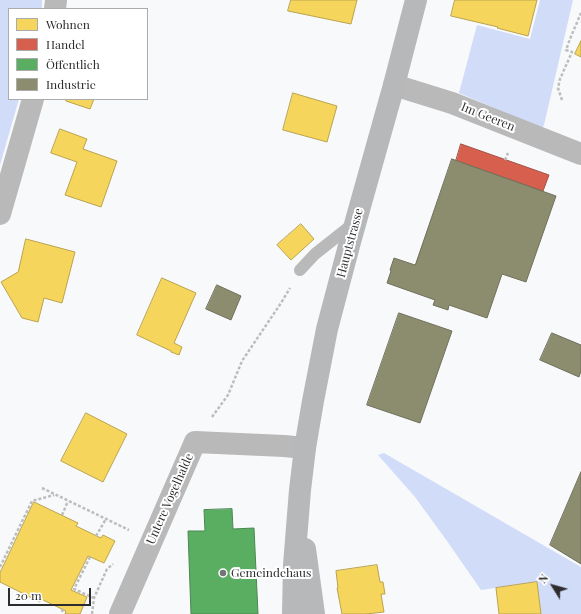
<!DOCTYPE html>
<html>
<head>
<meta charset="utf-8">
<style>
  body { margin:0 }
  #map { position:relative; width:581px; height:614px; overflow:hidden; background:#f7f9fb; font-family:"Playfair Display",serif }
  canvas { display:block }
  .legend { position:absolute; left:8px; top:8px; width:140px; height:92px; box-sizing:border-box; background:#fff; border:1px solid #ababac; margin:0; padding:5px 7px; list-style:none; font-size:12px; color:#2d2d2f }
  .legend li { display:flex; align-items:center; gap:8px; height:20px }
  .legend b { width:20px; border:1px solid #ababac }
  .north { position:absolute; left:533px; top:566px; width:40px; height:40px; -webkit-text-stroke:3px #fff; paint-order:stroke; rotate:307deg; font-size:11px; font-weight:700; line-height:16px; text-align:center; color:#2d2d2f }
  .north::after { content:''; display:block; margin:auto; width:14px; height:18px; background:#2d2d2f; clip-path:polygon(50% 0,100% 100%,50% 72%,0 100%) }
  .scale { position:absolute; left:8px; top:588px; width:83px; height:18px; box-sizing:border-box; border:2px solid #2d2d2f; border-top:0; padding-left:5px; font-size:12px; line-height:14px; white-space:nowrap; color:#2d2d2f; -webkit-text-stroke:3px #fff; paint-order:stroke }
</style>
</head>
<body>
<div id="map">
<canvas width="581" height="614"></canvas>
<ul class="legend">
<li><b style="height:11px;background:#f6d55c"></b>Wohnen</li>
<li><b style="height:11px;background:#d6604d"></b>Handel</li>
<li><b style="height:11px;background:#5aae61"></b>Öffentlich</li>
<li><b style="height:11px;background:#8c8c6e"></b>Industrie</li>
</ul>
<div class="north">N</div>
<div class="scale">20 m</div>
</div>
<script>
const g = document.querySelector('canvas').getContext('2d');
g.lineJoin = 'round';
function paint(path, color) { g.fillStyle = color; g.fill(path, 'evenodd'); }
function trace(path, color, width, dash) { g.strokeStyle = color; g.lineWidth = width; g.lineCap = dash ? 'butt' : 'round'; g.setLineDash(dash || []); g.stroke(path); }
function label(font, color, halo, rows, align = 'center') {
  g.font = font + ' "Playfair Display",serif'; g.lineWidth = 4; g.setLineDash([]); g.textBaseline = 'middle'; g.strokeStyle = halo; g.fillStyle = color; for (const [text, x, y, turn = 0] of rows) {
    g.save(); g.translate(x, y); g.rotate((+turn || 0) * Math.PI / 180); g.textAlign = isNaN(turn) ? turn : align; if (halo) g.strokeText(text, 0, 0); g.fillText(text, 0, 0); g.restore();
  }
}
paint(new Path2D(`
  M0 0H42V9H9V99H19L0 165Z
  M540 0H573L544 125 542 128 459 93 477 25 530 39Z
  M384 453 581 567V614H541L537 582 481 590 447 541 415 497 378 455Z`), '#d1dcf9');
const homes = new Path2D(`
  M291 0H357L351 24 288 11Z
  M455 0H537L528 36 497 28 498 27 451 16Z
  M581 41V57L575 54Z
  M293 93 337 106 327 142 283 130Z
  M67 99H94L90 109 66 101Z
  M60 129 87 139 83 149 117 161 101 207 65 195 77 162 51 153Z
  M301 224 314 239 291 260 277 245Z
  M26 239 75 252 62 303 44 298 38 322 22 318 1 282 18 272Z
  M162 278 196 293 174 343 182 347 179 355 171 352V351L137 335Z
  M86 413 127 434 103 482 61 461Z
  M34 502 78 523 76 526 101 538 103 535 115 541 104 563 88 556 71 590 87 597 80 614H65L66 611 41 599 40 602 0 582V573Z
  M377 565 380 582H383L385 594H381L384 612 366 614H342L337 588H338L336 571Z
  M537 582 541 614H499L496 588Z`);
paint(homes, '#f6d55c');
trace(homes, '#baa34e', 1);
const shops = new Path2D(`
  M461 144 549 175 543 191 456 161Z`);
paint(shops, '#d6604d');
trace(shops, '#a35144', 1);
const public = new Path2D(`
  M232 509 233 529 254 528 258 614H191L188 531H205L204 510Z`);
paint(public, '#5aae61');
trace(public, '#4c8752', 1);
const industry = new Path2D(`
  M452 159 556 196 526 282 502 274 487 318 449 305 448 310 433 305 435 300 387 283 391 271 390 270 394 258 415 265Z
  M217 285 241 296 231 320 206 309Z
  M399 313 452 331 420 423 367 405Z
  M552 333 581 345V371L579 377 540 360Z
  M581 472V564L550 545Z`);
paint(industry, '#8c8c6e');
trace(industry, '#70705b', 1);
trace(new Path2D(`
  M562 100 558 88 560 79 572 52 566 50 570 39 581 13
  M505 160 508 153
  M212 417 228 395 242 361 281 303 290 288
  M42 488 129 530
  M62 515 68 501
  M96 536 106 519
  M90 557 74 589 94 598
  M0 567 32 501 54 495
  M62 609 63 614
  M92 614 94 598 107 569 113 564`), '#bcbdbd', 2.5, [3, 2]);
trace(new Path2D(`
  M300 270 315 254 353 224`), '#b9b9ba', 12);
trace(new Path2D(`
  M55 9 56 0
  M394 85 452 103 581 154
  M0 214 33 99
  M120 614 195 442 284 446 305 448`), '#b9b9ba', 22);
trace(new Path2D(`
  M305 549 314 614
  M293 614 294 565 300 490 305 448 313 401 327 329 350 242 394 85 416 0`), '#b7b8ba', 22);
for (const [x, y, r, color] of [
  [223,573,4,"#747476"]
]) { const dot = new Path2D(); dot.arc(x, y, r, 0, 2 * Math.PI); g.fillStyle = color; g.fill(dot); trace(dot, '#fff', 1.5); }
label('12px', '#2d2d2f', '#fff', [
  ["Im Geeren",488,117,22],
  ["Hauptstrasse",350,243,-75],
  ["Untere Vogelhalde",170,499,-66]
]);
label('12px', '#2d2d2f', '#fff', [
  ["Gemeindehaus",231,573]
], 'left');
</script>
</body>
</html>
